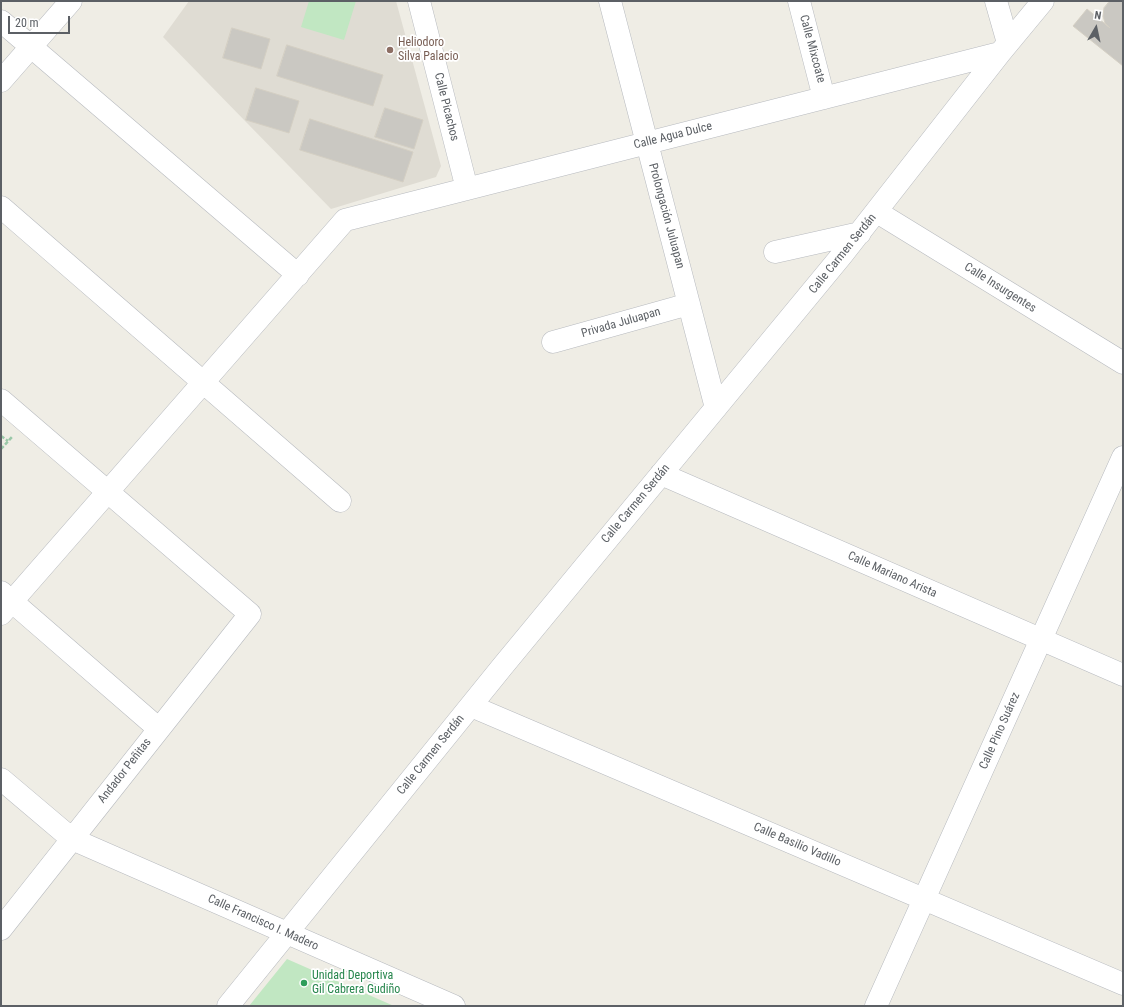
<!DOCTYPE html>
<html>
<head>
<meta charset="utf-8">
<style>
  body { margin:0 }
  #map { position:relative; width:1124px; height:1007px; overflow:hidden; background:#efede5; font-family:"Roboto Condensed",sans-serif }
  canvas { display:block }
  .frame { position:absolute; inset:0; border:2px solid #5c6065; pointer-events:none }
  .north { position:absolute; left:1076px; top:8px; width:40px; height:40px; -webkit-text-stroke:3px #fff; paint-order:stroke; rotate:9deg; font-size:11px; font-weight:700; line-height:16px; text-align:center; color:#5c6065 }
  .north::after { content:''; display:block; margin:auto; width:14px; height:18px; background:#5c6065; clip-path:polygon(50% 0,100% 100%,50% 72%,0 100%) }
  .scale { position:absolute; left:8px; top:16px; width:62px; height:18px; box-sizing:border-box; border:2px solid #5c6065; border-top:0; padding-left:5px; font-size:12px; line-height:14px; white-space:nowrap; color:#5c6065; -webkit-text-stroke:3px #fff; paint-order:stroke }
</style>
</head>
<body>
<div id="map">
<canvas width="1124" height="1007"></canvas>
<div class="frame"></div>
<div class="north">N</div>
<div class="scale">20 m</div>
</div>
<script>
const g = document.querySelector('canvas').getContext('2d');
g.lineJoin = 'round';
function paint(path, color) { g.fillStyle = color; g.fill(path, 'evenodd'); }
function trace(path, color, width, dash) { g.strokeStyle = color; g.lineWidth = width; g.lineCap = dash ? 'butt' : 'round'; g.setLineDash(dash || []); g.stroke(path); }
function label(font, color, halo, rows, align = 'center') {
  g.font = font + ' "Roboto Condensed",sans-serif'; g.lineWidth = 3.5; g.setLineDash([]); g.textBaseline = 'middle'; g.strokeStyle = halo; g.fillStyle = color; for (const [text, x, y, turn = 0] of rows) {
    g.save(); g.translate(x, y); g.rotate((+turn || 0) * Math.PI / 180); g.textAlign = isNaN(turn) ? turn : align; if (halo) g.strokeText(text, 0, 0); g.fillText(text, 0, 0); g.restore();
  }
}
paint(new Path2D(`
  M189 1H396L441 166 436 177 331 209 163 37Z`), '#dfdcd3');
paint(new Path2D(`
  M309 1H356L344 40 301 27Z
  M287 959 394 1006H249Z`), '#c1e7c2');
const building = new Path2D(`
  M1110 1H1123V66L1073 26 1087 9 1110 28 1105 23 1103 16 1104 8Z
  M232 28 270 39 261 69 223 58Z
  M287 45 383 75 373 106 277 76Z
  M256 88 299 101 289 133 246 120Z
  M385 108 423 120 414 149 375 137Z
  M310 119 413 152 403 182 300 150Z`);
paint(building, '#cac8c2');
trace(building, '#d4cfc3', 1);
const minor = new Path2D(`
  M419 1 467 189
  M610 1 716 408
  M799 1 824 98
  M996 1 1008 43
  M1 21 298 275
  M1 81 71 1
  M1 207 340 501
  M877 212 1123 363
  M775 252 860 233
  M553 342 689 304
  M1 400 250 614 1 929
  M661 474 1123 675
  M1 592 159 729
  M1 614 345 220 1000 53
  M471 706 1123 984
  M1 779 72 839 454 1006
  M228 1006 502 667 842 255 1000 53 1043 1
  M876 1006 1123 457`);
trace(minor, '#b7babf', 23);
trace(new Path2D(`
  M1 436 8 441
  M1 449 12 437`), '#9ac8a8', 2.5, [4, 2]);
trace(minor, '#fff', 22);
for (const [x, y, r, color] of [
  [390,50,4,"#8d6e63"],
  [304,983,4,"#2e9e5b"]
]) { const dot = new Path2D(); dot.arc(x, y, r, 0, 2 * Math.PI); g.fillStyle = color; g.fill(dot); trace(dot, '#fff', 1.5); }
label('12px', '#785e54', '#fff', [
  ["Heliodoro",398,43],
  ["Silva Palacio",398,57]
], 'left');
label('12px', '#5c6065', '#fff', [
  ["Calle Mixcoate",812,49,75],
  ["Calle Picachos",446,107,76],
  ["Calle Agua Dulce",673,136,-14],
  ["Prolongación Juluapan",666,216,75],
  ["Calle Carmen Serdán",843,254,-51],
  ["Calle Insurgentes",1000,288,32],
  ["Privada Juluapan",621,323,-16],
  ["Calle Carmen Serdán",636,504,-50],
  ["Calle Mariano Arista",892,575,24],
  ["Calle Pino Suárez",1000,731,-66],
  ["Calle Carmen Serdán",431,755,-51],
  ["Andador Peñitas",125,771,-52],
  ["Calle Basilio Vadillo",797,845,23],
  ["Calle Francisco I. Madero",263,923,24]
]);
label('12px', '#27864d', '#fff', [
  ["Unidad Deportiva",312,976],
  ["Gil Cabrera Gudiño",312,990]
], 'left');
</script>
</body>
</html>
